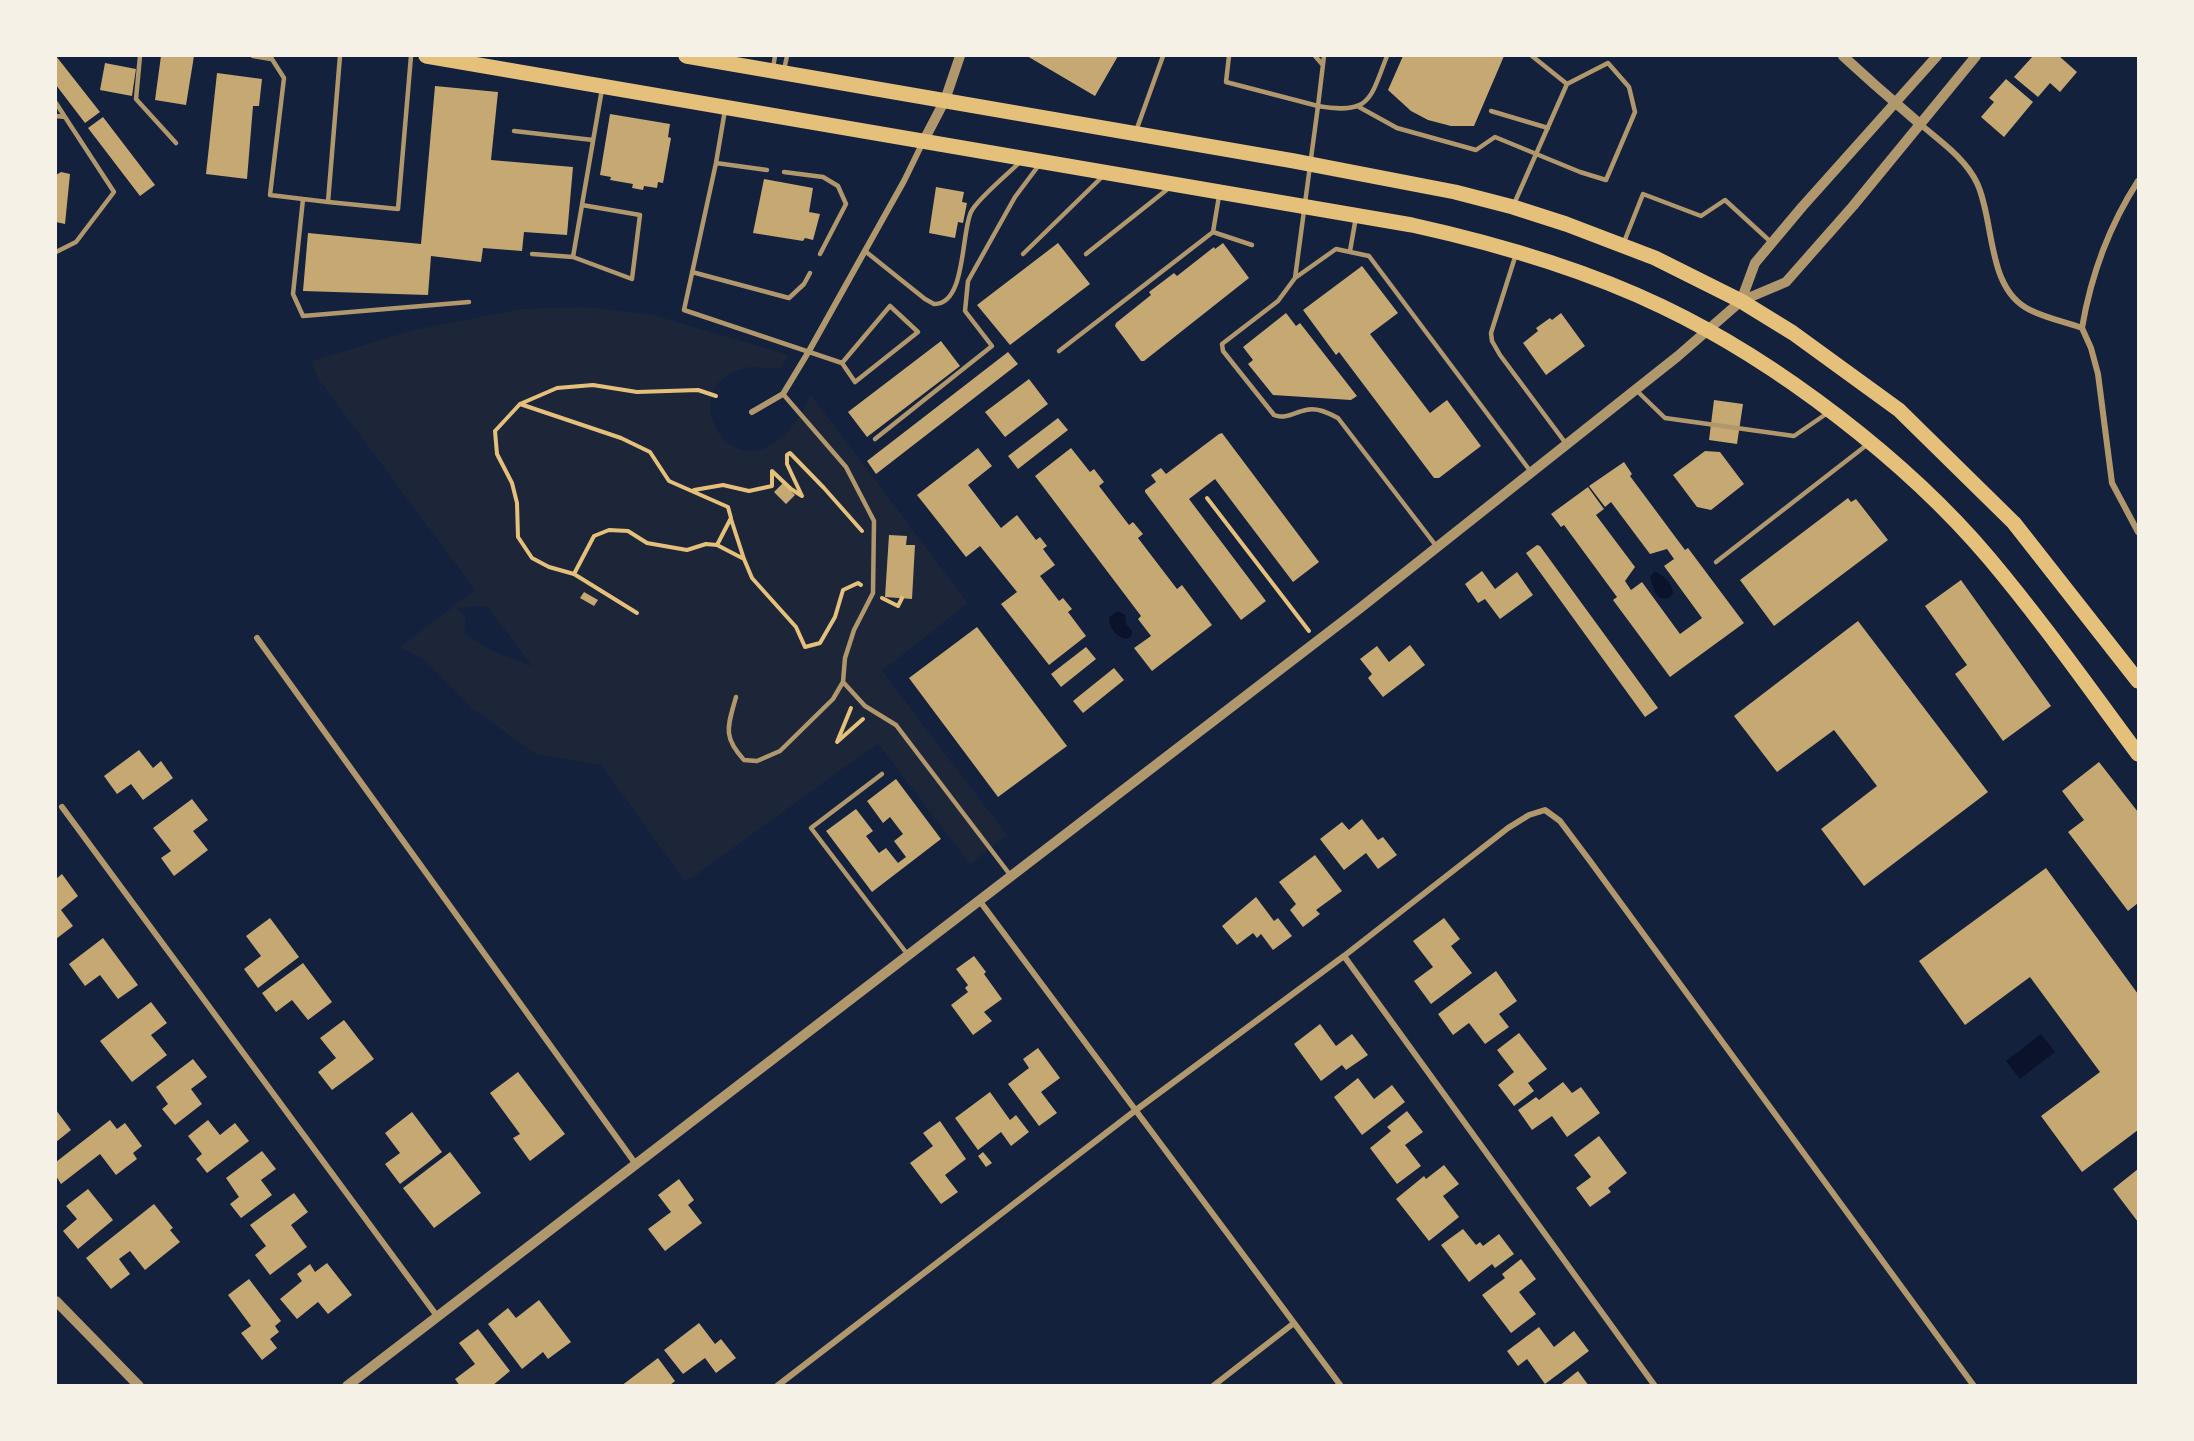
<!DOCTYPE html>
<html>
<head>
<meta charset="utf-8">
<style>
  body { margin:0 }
  #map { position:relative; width:2194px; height:1441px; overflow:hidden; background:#14213d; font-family:Figtree,sans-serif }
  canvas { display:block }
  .frame { position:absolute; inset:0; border:57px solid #f6f1e7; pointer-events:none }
</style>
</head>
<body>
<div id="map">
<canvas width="2194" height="1441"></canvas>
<div class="frame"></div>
</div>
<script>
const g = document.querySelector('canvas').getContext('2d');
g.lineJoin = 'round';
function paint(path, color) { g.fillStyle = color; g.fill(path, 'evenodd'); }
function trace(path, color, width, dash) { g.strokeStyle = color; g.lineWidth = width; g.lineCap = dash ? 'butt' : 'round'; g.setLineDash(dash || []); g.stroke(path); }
paint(new Path2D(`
  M585 307 653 315 789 355 781 367 777 369C767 368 755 366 745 368 671 386 730 492 786 433 797 422 805 409 810 394L968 603 882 671 1007 835 970 864 878 743 690 879 689 878 685 881 601 765 536 754 473 709 425 660 400 647 475 590 317 377 312 361 414 330 522 309ZM476 606 488 607 532 666 490 650 464 633 466 619 457 608Z`), '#1d2539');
paint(new Path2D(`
  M1654 572C1662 573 1673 584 1673 593L1669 598C1656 602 1654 589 1650 578Z
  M1118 611 1125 615 1126 624 1132 630 1131 637 1127 639C1116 638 1109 627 1109 617Z
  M2041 1034 2055 1052 2020 1079 2006 1061Z`), '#0b132b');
paint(new Path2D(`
  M56 56 100 112 85 123 56 85Z
  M161 56H194L186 105 155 100Z
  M1027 56H1118L1095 96Z
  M1403 56H1504L1474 126H1451L1428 120 1411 111 1388 90Z
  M2033 56H2059L2077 72 2060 92 2050 83 2038 97 2014 77Z
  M105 63 136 69 132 96 100 90Z
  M217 73 262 79 259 106H253L247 179 206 174Z
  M2006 79 2033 102 2004 137 1981 117 1994 102 1989 98Z
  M435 86 498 92 491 160 573 167 567 235 524 232 522 251 483 248 481 262 431 256 428 295 303 291 308 233 421 244Z
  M610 114 670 124 668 137 671 138 663 183 658 182 657 188 644 186 643 190 632 188 633 184 610 180 611 177 600 175Z
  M103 117 155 185 140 196 88 128Z
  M61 172 70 174 65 224 56 222V175Z
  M764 179 813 188 809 212 820 214 813 240 805 238 803 241 753 233Z
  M936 187 964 192 962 202 967 203 963 223 958 222 955 238 929 233Z
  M1058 243 1090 284 1010 345 977 305Z
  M1223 243 1249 278 1144 361H1141L1115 326 1116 323 1151 295 1149 292 1174 273 1177 276 1214 247 1215 249Z
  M1362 266 1398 313 1370 334 1430 413 1447 400 1481 446 1439 478H1434L1339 352 1336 355 1303 310Z
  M1286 313 1296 326 1300 323 1357 396 1351 400 1273 395 1248 364 1253 360 1243 347Z
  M1561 313 1585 346 1546 375 1523 343 1538 331 1536 328 1550 318 1552 320Z
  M941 341 960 366 867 437 848 412Z
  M1008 352 1018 364 876 474 867 461Z
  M1029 379 1048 404 1005 437 985 412Z
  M1714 400 1743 404 1737 444 1709 440Z
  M1058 418 1068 430 1018 469 1008 456Z
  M1222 433 1319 562 1293 582 1215 479 1189 499 1266 601 1241 620 1145 492V490L1156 482 1151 475 1161 468 1166 474 1219 434Z
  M978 448 992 466 968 485 1001 528 1017 515 1036 540 1040 537 1047 546 1043 549 1055 565 1040 576 1059 601 1063 598 1072 609 1068 612 1086 636 1049 665 1001 604 1017 592 980 546 966 557 917 495Z
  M1071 448 1090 472 1094 469 1104 482 1099 486 1129 525 1133 522 1143 534 1138 538 1177 589 1182 585 1212 625 1152 671 1134 648 1151 636 1138 619 1141 616 1035 476Z
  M1705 451 1720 452 1744 484 1711 510 1697 507 1673 475Z
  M1624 462 1632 474 1630 476 1685 550 1688 548 1744 623 1670 677 1613 600 1617 597 1564 525 1561 527 1551 514 1588 487 1604 509 1596 515 1635 567 1625 581 1631 590 1642 582 1680 634 1702 618 1664 566 1674 559 1667 549 1650 554 1611 502 1605 507 1589 486Z
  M783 483 795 495 786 504 774 492Z
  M1848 498 1851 502 1856 499 1888 540 1774 626 1740 580Z
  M889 535 907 536 906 545H915L912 599 885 597Z
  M1537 545 1540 546 1658 708 1645 717 1526 553Z
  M1482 571 1495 589 1517 572 1533 595 1500 619 1485 599 1478 603 1465 584Z
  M1961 580 2051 706 2003 741 1955 674 1967 665 1925 606Z
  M584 592 598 600 594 606 580 598Z
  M1858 621 1988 792 1864 886 1821 829 1877 786 1834 730 1777 772 1734 716Z
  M977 627 1067 746 998 797 909 678Z
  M1410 645 1425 665 1383 697 1368 678 1372 674 1360 659 1377 646 1389 662Z
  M1086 647 1096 659 1061 687 1051 674Z
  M1114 668 1124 680 1083 713 1073 701Z
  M139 750 153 768 161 761 173 778 143 800 131 784 117 794 104 776Z
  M2099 762 2138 812V903L2128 911 2068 832 2084 820 2062 791Z
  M896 779 941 839 872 892 826 831 856 809 873 831 866 836 879 853 886 848 898 863 906 857 894 841 903 834 890 817 883 823 867 801Z
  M192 799 208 820 193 831 208 850 174 876 161 858 171 851 153 828Z
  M1362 819 1378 840 1383 837 1397 855 1378 869 1366 853 1344 870 1320 839 1342 822 1349 830Z
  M1315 855 1342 891 1316 910 1320 914 1303 927 1290 910 1296 904 1279 882Z
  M2046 868 2138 994V1130L2082 1172 2041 1116 2100 1072 2030 977 1965 1025 1919 961Z
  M62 874 78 896 61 910 73 926 56 939V879Z
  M1256 897 1274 921 1278 918 1292 936 1273 950 1261 934 1257 938 1253 933 1237 945 1222 926Z
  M270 918 299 957 258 988 244 969 261 956 246 936Z
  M1444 918 1460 939 1451 946 1472 973 1431 1004 1414 981 1433 967 1413 941Z
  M103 938 138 985 118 999 100 975 85 986 69 964Z
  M974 956 986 972 984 974 1002 999 984 1012 992 1021 973 1035 951 1005 968 992 965 988 968 985 956 969Z
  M303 963 332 1002 308 1020 292 1000 276 1012 262 993Z
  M1496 971 1517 1001 1499 1014 1509 1027 1485 1044 1469 1023 1453 1035 1438 1014Z
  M151 1002 167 1023 151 1035 167 1055 132 1082 100 1041Z
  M344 1020 374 1059 332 1090 318 1072 336 1058 320 1038Z
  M1320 1024 1336 1046 1352 1034 1368 1055 1346 1070 1342 1065 1321 1081 1294 1044Z
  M1519 1033 1547 1069 1528 1083 1534 1091 1514 1106 1498 1085 1514 1072 1497 1050Z
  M1038 1048 1060 1078 1041 1092 1057 1113 1039 1126 1008 1084 1029 1068 1023 1059Z
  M193 1059 207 1077 191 1089 202 1104 175 1125 162 1109 168 1104 156 1087Z
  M518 1072 565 1134 530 1161 513 1138 520 1134 490 1093Z
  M1358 1078 1374 1099 1392 1085 1405 1102 1362 1135 1334 1097Z
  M1563 1082 1572 1093 1581 1087 1600 1113 1567 1137 1552 1116 1532 1130 1518 1110 1536 1097 1539 1100Z
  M990 1092 1010 1120 1016 1115 1029 1132 1011 1146 1001 1132 978 1150 955 1118Z
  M56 1110 71 1130 56 1142Z
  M1407 1111 1423 1132 1405 1145 1421 1166 1397 1184 1370 1148 1391 1131 1387 1127Z
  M412 1112 442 1152 400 1184 385 1164 400 1153 385 1133Z
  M110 1120 117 1129 125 1123 142 1146 133 1153 137 1159 116 1175 100 1154 61 1184 56 1176V1162Z
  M208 1120 220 1135 235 1123 249 1141 207 1173 196 1159 202 1154 188 1136Z
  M940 1121 966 1159 945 1175 958 1192 941 1204 910 1163 933 1146 923 1133Z
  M1599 1136 1627 1173 1608 1188 1611 1192 1590 1207 1576 1188 1591 1177 1574 1155Z
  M262 1151 276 1169 261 1180 272 1195 241 1218 230 1204 239 1197 226 1178Z
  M450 1152 481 1193 434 1228 403 1188Z
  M983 1152 992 1163 986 1167 978 1156Z
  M1444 1165 1459 1184 1443 1196 1459 1217 1429 1241 1396 1199 1424 1176 1426 1179Z
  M2138 1169V1222L2113 1189Z
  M679 1179 694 1200 688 1205 702 1223 665 1251 648 1229 671 1212 658 1195Z
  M88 1189 113 1220 78 1249 63 1231 77 1219 66 1206Z
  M294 1193 308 1212 291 1225 307 1247 270 1275 255 1255 266 1246 250 1225Z
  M154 1204 173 1228 170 1230 180 1242 145 1270 130 1251 119 1259 130 1274 111 1289 86 1258Z
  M1463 1229 1476 1245 1480 1242 1483 1246 1499 1234 1514 1254 1495 1268 1492 1264 1469 1282 1441 1245Z
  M1521 1259 1536 1279 1519 1292 1536 1314 1511 1333 1482 1295 1505 1278 1502 1274Z
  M327 1263 352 1295 328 1314 318 1302 297 1319 280 1299 302 1281 297 1274 310 1264 315 1272Z
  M249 1279 281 1321 275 1326 279 1332 270 1339 277 1348 262 1360 241 1333 251 1326 228 1295Z
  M539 1300 571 1342 548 1359 543 1352 522 1369 488 1324 508 1308 516 1318Z
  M699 1323 715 1344 721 1339 736 1358 716 1373 705 1358 683 1374 664 1350Z
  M1539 1327 1554 1347 1574 1331 1589 1351 1545 1384 1527 1359 1518 1366 1507 1351Z
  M478 1329 510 1371 492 1386H460L455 1379 475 1364 459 1343Z
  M658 1358 675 1381 669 1386H621Z
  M1578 1371 1589 1386H1559Z`), '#c6a872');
trace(new Path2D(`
  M520 404 621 438 650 452 669 481 728 507 731 518 717 545 706 544 687 550 647 543 628 531 609 530 594 536 574 574 549 567 532 558 518 537 517 503 512 483 497 454 495 431 520 404 557 388 593 385 637 392 698 390 716 396
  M694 490 723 485 749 491 772 486V471L791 489 802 496 787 464V455L790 453 824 488 862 531
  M1207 498 1309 631
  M717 545 744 559 731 519
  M744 559 752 578 796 627 805 647 820 643 835 617 843 590 858 583 861 585
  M574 574 637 613
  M882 598 898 606 902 598
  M851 708 837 742 863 719`), '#e5c07b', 4);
trace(new Path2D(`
  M140 56 136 99 176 143
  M253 56 271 59
  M270 56 284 78 270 195 303 199
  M340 56 328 202 398 209 411 56
  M1229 56 1226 82 1318 106 1324 56
  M1315 56 1322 64
  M773 68 775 56
  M784 70 787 56
  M56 103 65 117
  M1359 107 1397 128 1476 150 1495 137 1580 172 1606 180 1635 112 1629 87 1608 63 1567 84
  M725 110 716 163 684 310 842 363 890 306 918 332 855 382 842 363
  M1491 111 1548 128
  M56 116 65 117 114 192 76 242 56 252
  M514 131 593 140
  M1136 131 1163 56
  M716 163 767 170
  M784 172 823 177 838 186 846 204 820 254
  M328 202 303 199 293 294 303 316 469 302
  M1514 204 1567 84 1532 56
  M1213 232 1252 245
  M1624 242 1643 194 1701 216 1725 200 1772 243
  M865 251 925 299 934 304C966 305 961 233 971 212 977 199 1009 173 1020 162
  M1350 251 1356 217
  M532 254 573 257 602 89
  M1023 254 1103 176
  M1086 254 1169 188
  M1516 254 1491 333 1492 341 1500 355 1567 445
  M573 257 632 279 640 215 582 205
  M692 272 789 298 804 284 810 273
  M1295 278 1318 106C1371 115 1370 99 1387 56
  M1059 351 1213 232 1219 196
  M1636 390 1665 418 1794 436 1829 412
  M875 439 992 346 965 311 968 281 1015 197 1039 165
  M1437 547 1338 418C1328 413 1317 407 1306 410 1295 412 1285 420 1274 415L1223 351 1222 344 1278 301 1295 278 1336 249 1369 256 1531 472
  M1716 562 1868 444
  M843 682 865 706 896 725 1011 876
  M736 697C728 726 722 736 744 760L757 761 780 751 833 699 843 682 845 658 854 630 873 593 874 521 846 467 783 394
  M882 774 811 828 908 955`), '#b1986c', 4.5);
trace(new Path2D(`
  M1920 124C1940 141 1966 159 1977 183 1995 221 1986 289 2030 310 2046 318 2065 322 2082 328L2091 348 2098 374 2112 483 2138 532
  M2082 328C2091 275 2109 226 2138 181
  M752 412 783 394 809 351 904 181 923 142
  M257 638 635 1163
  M62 807 437 1316
  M979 900 1341 1386
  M1344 956 1655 1386
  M777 1386 1136 1110 1344 956 1508 828 1529 815 1545 810 1560 821 1590 861 1974 1386
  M1213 1386 1294 1323`), '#b1986c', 6);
trace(new Path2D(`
  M1843 56 1875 85 1920 124
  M923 142 945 100 960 56
  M1741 301 1755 263 1802 207 1937 56
  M56 1301 139 1386
  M347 1386 1359 609 1678 356 1741 301 1786 282 1853 206 1976 56`), '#b1986c', 10);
trace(new Path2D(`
  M426 56 1412 225C1498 244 1584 269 1663 307 1778 362 1907 461 1989 558 2042 621 2089 688 2138 754
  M686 56 1294 161 1455 192 1513 207 1566 224 1655 258 1741 301 1793 333 1899 410 2014 523 2138 681`), '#e5c07b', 15);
</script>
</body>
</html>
